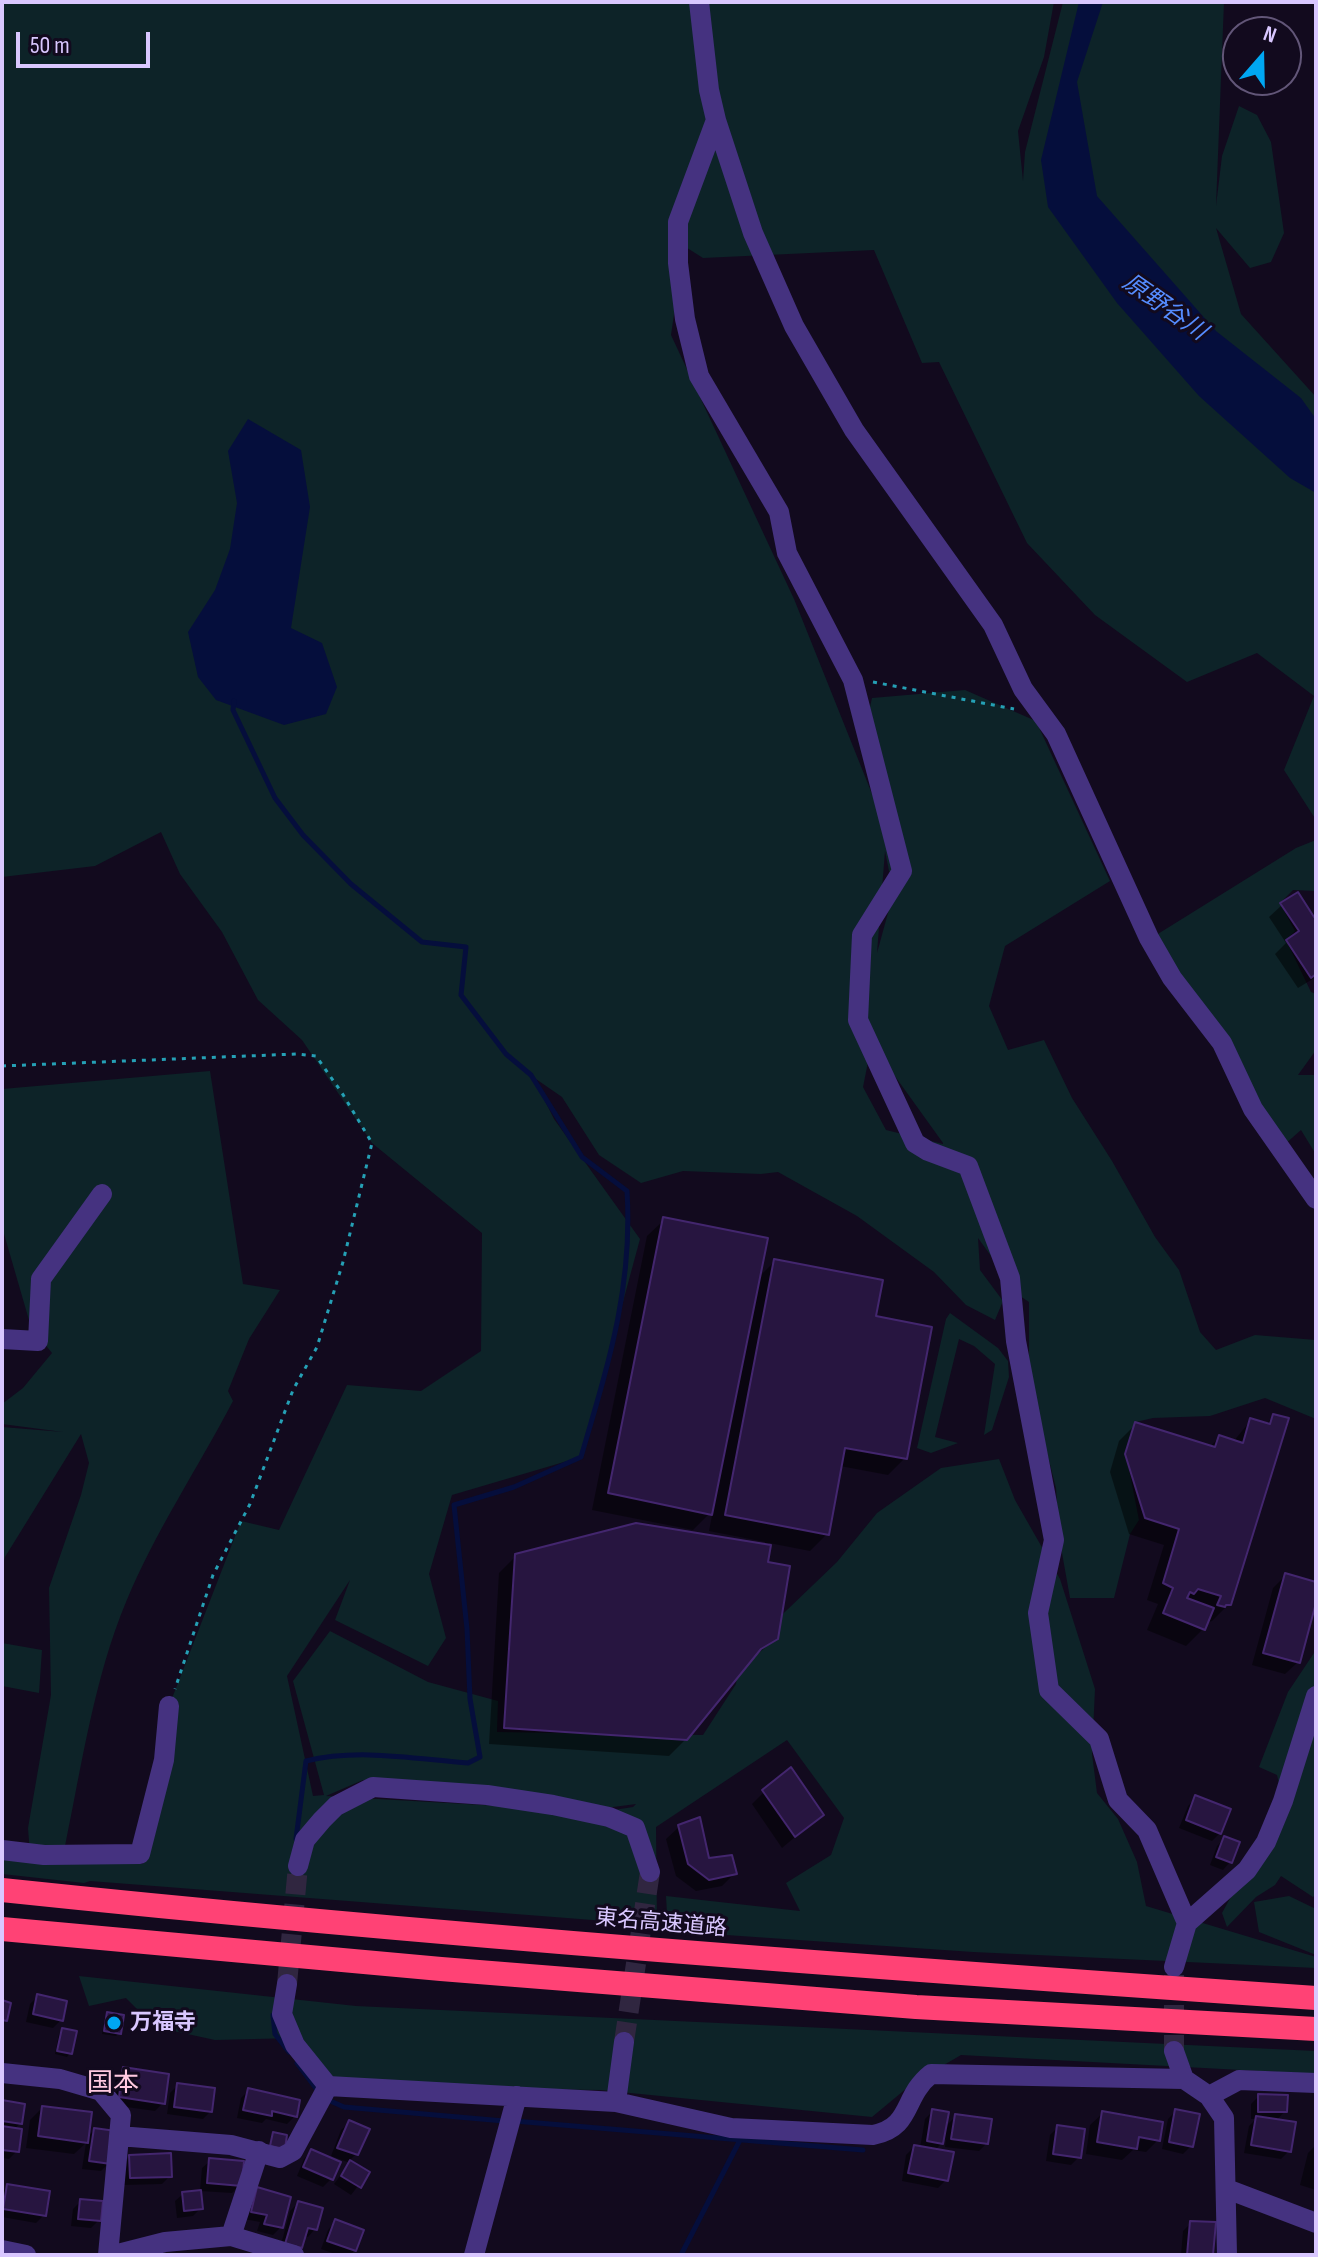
<!DOCTYPE html>
<html>
<head>
<meta charset="utf-8">
<style>
  body { margin:0 }
  #map { position:relative; width:1318px; height:2257px; overflow:hidden; background:#120a1e; font-family:"Sofia Sans Condensed",sans-serif }
  canvas { display:block }
  .frame { position:absolute; inset:0; border:4px solid #d9c7ff; pointer-events:none }
  .north { position:absolute; left:1222px; top:16px; width:80px; height:80px; box-sizing:border-box; background:#120a1e; border:2px solid #625678; border-radius:50%; rotate:20deg; font-size:22px; font-weight:700; line-height:32px; text-align:center; color:#d9c7ff }
  .north::after { content:''; display:block; margin:auto; width:28px; height:36px; background:#00a7f2; clip-path:polygon(50% 0,100% 100%,50% 72%,0 100%) }
  .scale { position:absolute; left:16px; top:32px; width:134px; height:36px; box-sizing:border-box; border:4px solid #d9c7ff; border-top:0; padding-left:10px; font-size:24px; line-height:28px; white-space:nowrap; color:#d9c7ff; -webkit-text-stroke:6px #120a1e; paint-order:stroke }
</style>
</head>
<body>
<div id="map">
<canvas width="1318" height="2257"></canvas>
<div class="frame"></div>
<div class="north">N</div>
<div class="scale">50 m</div>
</div>
<script>
const g = document.querySelector('canvas').getContext('2d');
g.lineJoin = 'round';
function paint(path, color) { g.fillStyle = color; g.fill(path, 'evenodd'); }
function trace(path, color, width, dash) { g.strokeStyle = color; g.lineWidth = width; g.lineCap = dash ? 'butt' : 'round'; g.setLineDash(dash || []); g.stroke(path); }
function label(font, color, halo, rows, align = 'center') {
  g.font = font + ' "Sofia Sans Condensed","Noto Sans JP",sans-serif'; g.lineWidth = 6; g.setLineDash([]); g.textBaseline = 'middle'; g.strokeStyle = halo; g.fillStyle = color; for (const [text, x, y, turn = 0] of rows) {
    g.save(); g.translate(x, y); g.rotate((+turn || 0) * Math.PI / 180); g.textAlign = isNaN(turn) ? turn : align; if (halo) g.strokeText(text, 0, 0); g.fillText(text, 0, 0); g.restore();
  }
}
paint(new Path2D(`
  M2 2H1054L1044 57 1018 131 1023 181 1025 152 1063 2H1224L1216 206 1222 156 1239 106 1257 115 1271 142 1284 233 1271 262 1250 268 1216 228 1241 314 1316 397V820L1284 770 1314 696 1257 653 1187 682 1095 615 1027 543 939 362 922 363 874 250 703 258 684 246 671 335 794 599 878 809 866 725 872 698 965 690 1036 721 1110 881 1005 946 989 1006 1008 1050 1044 1040 1072 1098 1112 1161 1155 1237 1179 1270 1200 1332 1216 1350 1255 1335 1316 1340V1419L1265 1398 1210 1416 1153 1418 1136 1422 1127 1459 1139 1520 1130 1534 1114 1598H1070L1059 1536 1056 1488 1029 1382V1302L1020 1296 978 1238 980 1270 1003 1301 995 1320 966 1305 934 1272 857 1216 778 1172 761 1174 683 1171 641 1183 599 1155 562 1097 533 1077 554 1119 640 1239 581 1457 452 1495 429 1574 446 1638 428 1666 335 1620 350 1580 287 1676 313 1796 324 1795 293 1681 330 1631 428 1682 498 1701 497 1732 703 1735 736 1684 739 1656 837 1562 877 1513 941 1468 999 1459 1015 1500 1060 1579 1095 1689 1092 1754 1097 1793 1118 1819 1137 1862 1146 1906 1316 1957V1968L973 1952 668 1931 666 1896 800 1911 786 1883 831 1855 844 1818 787 1740 656 1827 657 1925 90 1881 84 1883 2 1874V1854L143 1864 161 1806 169 1706 241 1521 279 1530 347 1385 421 1391 481 1351 482 1233 372 1143 302 1040 258 1000 222 932 180 874 161 832 95 866 2 877ZM885 851 889 871 897 880 877 953ZM869 1040 943 1143V1144L886 1130 863 1087 871 1047ZM363 1780 583 1811 636 1804 633 1807 569 1817 500 1806 326 1796Z
  M1316 840V891L1293 890 1280 903 1295 931 1286 940 1311 992 1316 994V1050L1298 1075H1316L1315 1153 1301 1130 1284 1145 1153 937 1296 848Z
  M210 1071 243 1284 280 1290 249 1339 228 1391 233 1401C198 1468 155 1532 126 1602 94 1679 82 1764 65 1846L30 1854 28 1828 51 1695 49 1588 81 1495 89 1463 81 1434 5 1557 2 1569V1427L63 1432 2 1424V1404L23 1388 52 1353 31 1327 2 1227V1089Z
  M950 1313 998 1348 1008 1361 1009 1377 992 1430 984 1435 995 1364 974 1346 959 1339 935 1437 958 1443 931 1453 917 1448 946 1319Z
  M2 1643 42 1650 39 1693 2 1686Z
  M1316 1650V1894L1313 1897 1281 1876 1275 1885 1256 1897 1227 1927 1222 1913 1283 1801 1277 1775 1259 1767 1288 1692Z
  M1289 1896 1316 1909V1955L1259 1932 1254 1902Z
  M79 1976 356 2006 1316 2051V2074L961 2055 913 2083 872 2117 600 2090 328 2086 295 2038 215 2040 155 2027 126 1998 89 2006Z`), '#0d2328');
paint(new Path2D(`
  M1079 2H1103L1077 82 1097 196 1216 331 1301 398 1316 419V493L1290 478 1199 396 1117 303 1048 207 1041 160Z
  M248 419 301 450 310 507 291 628 322 643 337 687 326 714 284 725 216 700 198 677 188 632 215 590 230 549 237 503 228 451Z`), '#050e3c');
paint(new Path2D(`
  M1282 905 1314 920 1316 919V977L1298 988 1275 954 1286 943 1269 917Z
  M664 1220 758 1278 775 1261 873 1318 905 1458 888 1475 840 1466 827 1534 810 1551 769 1543 766 1564 776 1638 749 1662 686 1739 669 1756 489 1744 499 1573 516 1556 765 1546V1542L709 1531 713 1510 693 1530 592 1510 647 1236Z
  M1274 1416 1229 1604 1212 1621 1206 1623 1203 1629 1186 1646 1147 1630 1158 1604 1147 1600 1164 1545 1129 1534 1110 1472 1119 1441 1136 1424 1210 1447 1219 1437 1233 1442 1251 1420 1265 1425Z
  M1286 1575 1316 1584V1596L1298 1662 1285 1674 1252 1665 1273 1588Z
  M764 1792 821 1815 782 1848 752 1804Z
  M1196 1798 1220 1833 1212 1841 1179 1828 1188 1806Z
  M679 1827 707 1860 735 1873 722 1886 696 1891 676 1876 666 1839Z
  M1225 1838 1230 1862 1223 1870 1210 1865 1217 1846Z
  M38 1996 61 2020 53 2028 26 2022 30 2004Z
  M108 2015 119 2033 116 2036 102 2034 105 2018Z
  M63 2030 70 2053 67 2057 55 2054 59 2034Z
  M124 2069 163 2103 155 2111 112 2105 116 2077Z
  M178 2085 211 2111 203 2119 167 2114 170 2093Z
  M249 2090 295 2116 287 2124 266 2119 262 2123 237 2118 241 2098Z
  M1259 2096 1285 2111 1276 2121 1289 2151 1281 2159 1244 2153 1249 2126 1256 2119H1251V2104Z
  M2 2102 20 2123 14 2130 17 2151 9 2159 2 2158Z
  M42 2108 87 2137 94 2130 109 2163 101 2171 82 2169 86 2143 74 2154 26 2148 30 2120Z
  M933 2111 944 2128 956 2116 986 2144 979 2151 945 2147 946 2139 934 2151 946 2180 938 2188 902 2181 906 2155 914 2147 920 2148 925 2119Z
  M1176 2111 1191 2146 1183 2154 1162 2149 1168 2119Z
  M1103 2113 1158 2140 1146 2152 1133 2150 1122 2160 1086 2154 1090 2125Z
  M349 2123 356 2154 349 2161 368 2173 351 2195 334 2184 350 2163 331 2156 341 2130Z
  M1058 2127 1079 2157 1071 2165 1046 2161 1050 2135Z
  M1316 2145V2190L1300 2185 1308 2153Z
  M312 2151 331 2179 323 2187 297 2176 304 2159Z
  M130 2157 170 2176 162 2184 123 2185 122 2165Z
  M210 2161 240 2185 232 2193 200 2191 202 2168Z
  M8 2186 44 2215 36 2223 2 2217V2192Z
  M257 2190 281 2227 273 2235 257 2231 260 2222 244 2219Z
  M183 2194 201 2208 193 2216 177 2218 175 2201Z
  M81 2201 99 2220 91 2228 71 2226 73 2209Z
  M298 2203 315 2229 308 2237 303 2236 279 2252 290 2211Z
  M335 2222 355 2250 350 2255H338L321 2249 328 2230Z
  M1191 2223 1211 2255H1181L1183 2231Z`), '#0007');
trace(new Path2D(`
  M234 701 233 710 275 798 303 835 351 884 422 942 466 947 461 995 506 1054 531 1075 582 1157 627 1191C633 1288 608 1365 581 1457L514 1487 454 1505 467 1629 470 1699 480 1757 468 1763C416 1759 358 1748 306 1761L296 1839
  M273 2015 275 2034 289 2052
  M297 2063 318 2091
  M328 2100 344 2107 504 2121
  M514 2121 863 2150
  M681 2255 740 2140`), '#050e3c', 5);
const building = new Path2D(`
  M1298 892 1314 917 1316 916V974L1311 978 1286 940 1299 931 1280 903Z
  M663 1217 768 1238 712 1515 608 1493Z
  M774 1259 883 1280 876 1316 932 1327 907 1459 845 1448 829 1535 725 1515Z
  M1273 1414 1289 1418 1231 1605H1226L1225 1607 1217 1605 1221 1596 1198 1589 1194 1594 1190 1592 1187 1598 1214 1608 1205 1630 1163 1613 1173 1588 1163 1583 1179 1529 1145 1518 1125 1454 1135 1422 1215 1447 1219 1435 1243 1443 1250 1418 1270 1424Z
  M636 1523 771 1545 768 1562 790 1566 778 1639 761 1649 687 1740 504 1728 515 1554Z
  M1285 1573 1316 1582V1603L1300 1663 1263 1653Z
  M791 1767 824 1815 795 1837 762 1790Z
  M1195 1795 1231 1809 1221 1834 1186 1820Z
  M700 1817 709 1858 732 1855 737 1874 709 1880 688 1864 678 1825Z
  M1224 1836 1240 1842 1232 1863 1216 1857Z
  M37 1994 67 2001 63 2021 33 2014Z
  M2 2000 11 2003 7 2021 2 2020Z
  M107 2012 124 2015 121 2034 104 2031Z
  M62 2028 77 2031 72 2054 57 2051Z
  M123 2067 169 2074 165 2104 119 2097Z
  M177 2083 215 2088 212 2112 174 2107Z
  M248 2088 300 2100 297 2117 272 2111V2116L243 2110Z
  M1258 2094 1288 2095 1287 2112H1258Z
  M2 2100 25 2104 22 2124 2 2121Z
  M42 2106 92 2112 88 2143 38 2136Z
  M932 2109 949 2112 943 2144 927 2141Z
  M1175 2109 1200 2114 1193 2147 1169 2142Z
  M1102 2111 1163 2122 1160 2141 1139 2137 1137 2149 1097 2142Z
  M955 2114 992 2119 988 2144 951 2139Z
  M1256 2116 1296 2122 1291 2152 1251 2145Z
  M349 2120 370 2129 358 2155 337 2148Z
  M1057 2125 1085 2129 1081 2158 1053 2154Z
  M2 2126 22 2129 19 2152 2 2150Z
  M94 2128 116 2131 111 2164 89 2161Z
  M273 2132 287 2135 285 2149 270 2146Z
  M914 2145 954 2152 948 2181 908 2173Z
  M311 2149 341 2162 333 2180 303 2167Z
  M171 2153 172 2177 130 2178 129 2155Z
  M209 2158 244 2161 242 2186 207 2183Z
  M350 2160 370 2172 361 2188 341 2176Z
  M7 2184 50 2191 46 2216 3 2209Z
  M257 2187 291 2197 283 2228 264 2224 267 2215 251 2212Z
  M201 2190 203 2209 184 2211 182 2192Z
  M80 2199 103 2201 101 2221 78 2219Z
  M298 2201 323 2208 317 2230 308 2228 302 2248 285 2244Z
  M335 2219 364 2230 356 2251 327 2241Z
  M1190 2221 1216 2222 1213 2255H1187Z`);
paint(building, '#271540');
trace(building, '#43266e', 2);
trace(new Path2D(`
  M1174 1975V2051
  M287 1984 298 1866
  M624 2042 650 1872`), '#302640', 20, [20, 10]);
trace(new Path2D(`
  M873 682 1014 709
  M2 1066 296 1054 316 1056 342 1093 372 1143 343 1262 317 1347 293 1390 250 1504 213 1575 175 1689`), '#25a0b5', 3, [4, 6]);
trace(new Path2D(`
  M699 2 709 90 716 120 753 233 794 326 854 430 993 625 1023 689 1056 734 1149 938 1172 978 1222 1043 1253 1109 1316 1199
  M716 120 678 222V263L685 319 699 376 779 512 787 553 853 680 902 871 862 935 858 1020 915 1143 928 1151 968 1166 1010 1278 1016 1341 1054 1540 1038 1613 1049 1690 1099 1739 1118 1800 1147 1830 1187 1923
  M2 1339 38 1341 41 1279 102 1194
  M2 1850 44 1855 140 1854 164 1760 169 1706
  M298 1866 305 1840 322 1820 336 1806 373 1787 487 1795 553 1805 609 1817 635 1828 650 1872
  M1174 1967 1187 1923 1247 1870 1266 1842 1283 1801 1316 1696
  M287 1984 282 2014 295 2045 328 2086 616 2102 731 2128 873 2135C913 2127 902 2097 931 2074L1184 2079
  M1174 2051 1184 2079 1209 2096 1224 2118 1227 2255
  M2 2073 60 2079 101 2091 121 2115 108 2255
  M1209 2096 1239 2080 1316 2083
  M616 2102 624 2042
  M119 2136 231 2145 280 2158 293 2151 328 2086
  M1227 2189 1316 2223
  M231 2236 259 2151
  M2 2250 26 2255
  M114 2255 165 2242 231 2236 294 2255
  M474 2255 517 2096`), '#453280', 20);
trace(new Path2D(`
  M2 1890C439 1936 878 1968 1316 1998
  M2 1929 441 1969 916 2007 1316 2029`), '#ff4275', 24);
for (const [x, y, r, color] of [
  [114,2023,8,"#00a7f2"]
]) { const dot = new Path2D(); dot.arc(x, y, r, 0, 2 * Math.PI); g.fillStyle = color; g.fill(dot); trace(dot, '#120a1e', 3); }
label('22px', '#d9c7ff', '#120a1e', [
  ["東名高速道路",661,1924,5]
]);
label('bold 22px', '#d9c7ff', '#120a1e', [
  ["万福寺",130,2023]
], 'left');
label('italic 24px', '#558cff', '#120a1e', [
  ["原野谷川",1164,308,35]
]);
label('26px', '#ffc9e0', '#120a1e', [
  ["国本",113,2084]
]);
</script>
</body>
</html>
